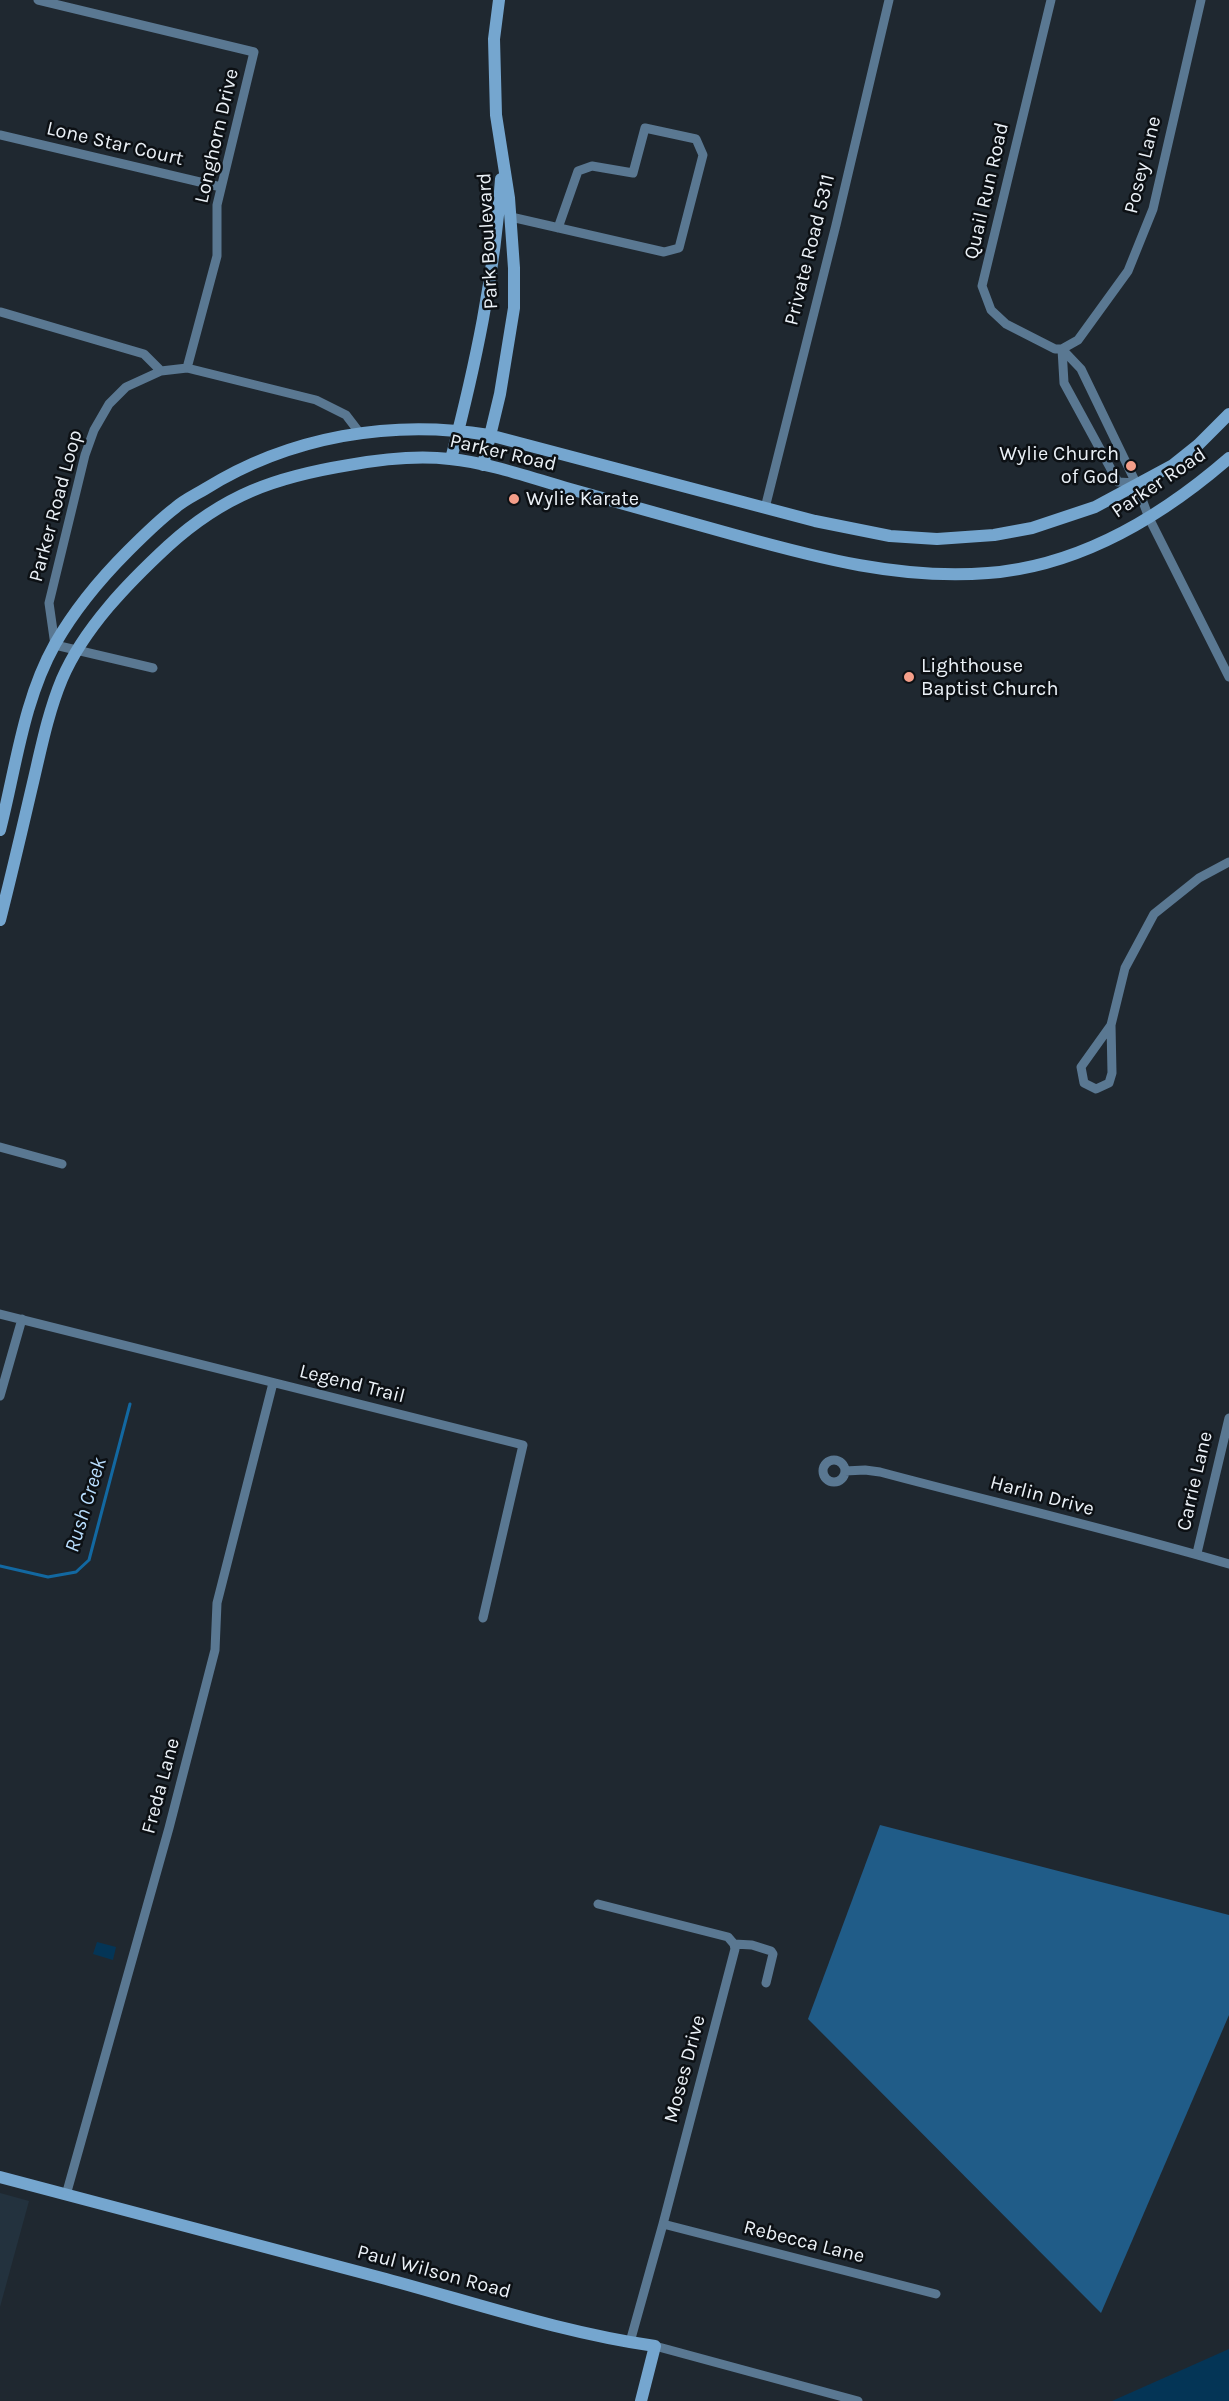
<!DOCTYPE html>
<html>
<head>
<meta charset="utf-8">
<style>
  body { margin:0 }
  canvas { display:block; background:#1f2830 }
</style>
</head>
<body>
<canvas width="1229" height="2401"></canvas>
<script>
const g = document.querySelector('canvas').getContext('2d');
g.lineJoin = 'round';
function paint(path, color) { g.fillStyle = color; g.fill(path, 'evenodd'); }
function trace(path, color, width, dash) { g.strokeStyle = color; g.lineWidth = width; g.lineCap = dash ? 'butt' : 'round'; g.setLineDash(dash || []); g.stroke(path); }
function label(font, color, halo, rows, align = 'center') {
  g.font = font + ' Karla,sans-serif'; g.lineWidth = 5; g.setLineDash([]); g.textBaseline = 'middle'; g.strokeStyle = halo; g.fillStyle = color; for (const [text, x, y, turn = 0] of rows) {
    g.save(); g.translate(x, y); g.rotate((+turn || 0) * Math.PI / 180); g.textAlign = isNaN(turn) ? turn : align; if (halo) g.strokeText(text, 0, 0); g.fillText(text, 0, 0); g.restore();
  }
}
paint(new Path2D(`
  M0 2193 29 2201 0 2307Z`), '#23323e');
paint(new Path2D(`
  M97 1942 116 1947 113 1960 93 1954Z
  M1229 2349V2401H1112Z`), '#043556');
paint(new Path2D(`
  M880 1825 1229 1915V2015L1101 2313 808 2019Z`), '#205c88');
trace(new Path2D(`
  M0 1566 48 1577 76 1572 89 1560 130 1404`), '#1268a1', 3);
trace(new Path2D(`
  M38 0 254 52 217 205V256L187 368
  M1051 0 982 286 991 310 1006 324 1055 349H1062L1081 369 1136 483 1149 518 1229 677
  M0 135 221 187
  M511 217 664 252 679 248 703 155 696 139 645 128 633 173 592 166 578 171 558 228
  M1 312 144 354 161 371
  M1062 349 1078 340 1128 271 1153 209 1201 0
  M1062 349 1064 383 1118 482 1136 483
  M765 508 836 225 889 0
  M153 668 55 645 49 603 85 455 94 430 109 404 126 387 161 371 187 368 316 400 346 415 359 432
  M1111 1025 1081 1067 1084 1083 1096 1089 1109 1083 1112 1073 1111 1025 1125 968 1154 914 1199 878 1229 862
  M0 1147 62 1164
  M0 1314 523 1445 483 1618
  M0 1396 22 1319
  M823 1471a11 11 0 1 1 22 0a11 11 0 1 1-22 0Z
  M845 1471 865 1470 880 1472C996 1503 1114 1530 1229 1564
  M1197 1553 1229 1418
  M598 1904 728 1937 734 1944 735 1949 663 2224 630 2342
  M734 1944 752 1945 771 1951 773 1954 766 1983
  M66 2195 169 1828 215 1650 217 1603 273 1383
  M663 2224 936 2294
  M655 2346 858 2401`), '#5a7892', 9);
trace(new Path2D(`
  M451 459C475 367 495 274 501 179
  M483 465 500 394 514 308V268L509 198 496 115 494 39 499 0
  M0 830C16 768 23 701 55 644 75 609 100 579 128 551 143 536 158 521 175 508 184 500 195 495 205 489 290 436 392 419 489 435L815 521 890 536 937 539 994 535 1032 528 1095 507 1173 465 1198 445 1229 414
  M0 920C11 877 21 834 31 791 40 754 47 715 62 679 84 628 128 583 168 546 224 495 275 477 349 465 382 459 416 455 450 459 490 463 531 478 570 489 625 504 680 520 735 535 818 558 901 580 988 573 1080 566 1161 517 1229 458
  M0 2177C129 2212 258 2244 386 2279 475 2303 564 2333 655 2346L641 2401`), '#75a6cf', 12);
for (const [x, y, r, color] of [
  [1131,466,6,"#f49e89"],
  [514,499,6,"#f49e89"],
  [909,677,6,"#f49e89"]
]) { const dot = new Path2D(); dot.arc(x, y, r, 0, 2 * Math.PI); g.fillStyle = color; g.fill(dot); trace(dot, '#0c1014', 2); }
label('20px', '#ebf1f7', '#0c1014', [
  ["Longhorn Drive",217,136,-77],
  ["Lone Star Court",115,144,13],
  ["Posey Lane",1143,165,-76],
  ["Quail Run Road",987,191,-77],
  ["Park Boulevard",488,241,-93],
  ["Private Road 5311",810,250,-76],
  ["Parker Road",503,453,13],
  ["Parker Road",1159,483,-34],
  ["Parker Road Loop",56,506,-75],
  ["Legend Trail",352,1384,14],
  ["Carrie Lane",1195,1481,-77],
  ["Harlin Drive",1042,1496,15],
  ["Freda Lane",161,1786,-75],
  ["Moses Drive",685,2069,-75],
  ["Rebecca Lane",804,2242,14],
  ["Paul Wilson Road",434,2272,15]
]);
label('20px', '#ebf1f7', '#0c1014', [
  ["Wylie Church",1119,454,"right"],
  ["of God",1119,477,"right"],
  ["Wylie Karate",526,499],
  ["Lighthouse",921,666],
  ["Baptist Church",921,689]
], 'left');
label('italic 21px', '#b9defe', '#0c1014', [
  ["Rush Creek",86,1505,-73]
]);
</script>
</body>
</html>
